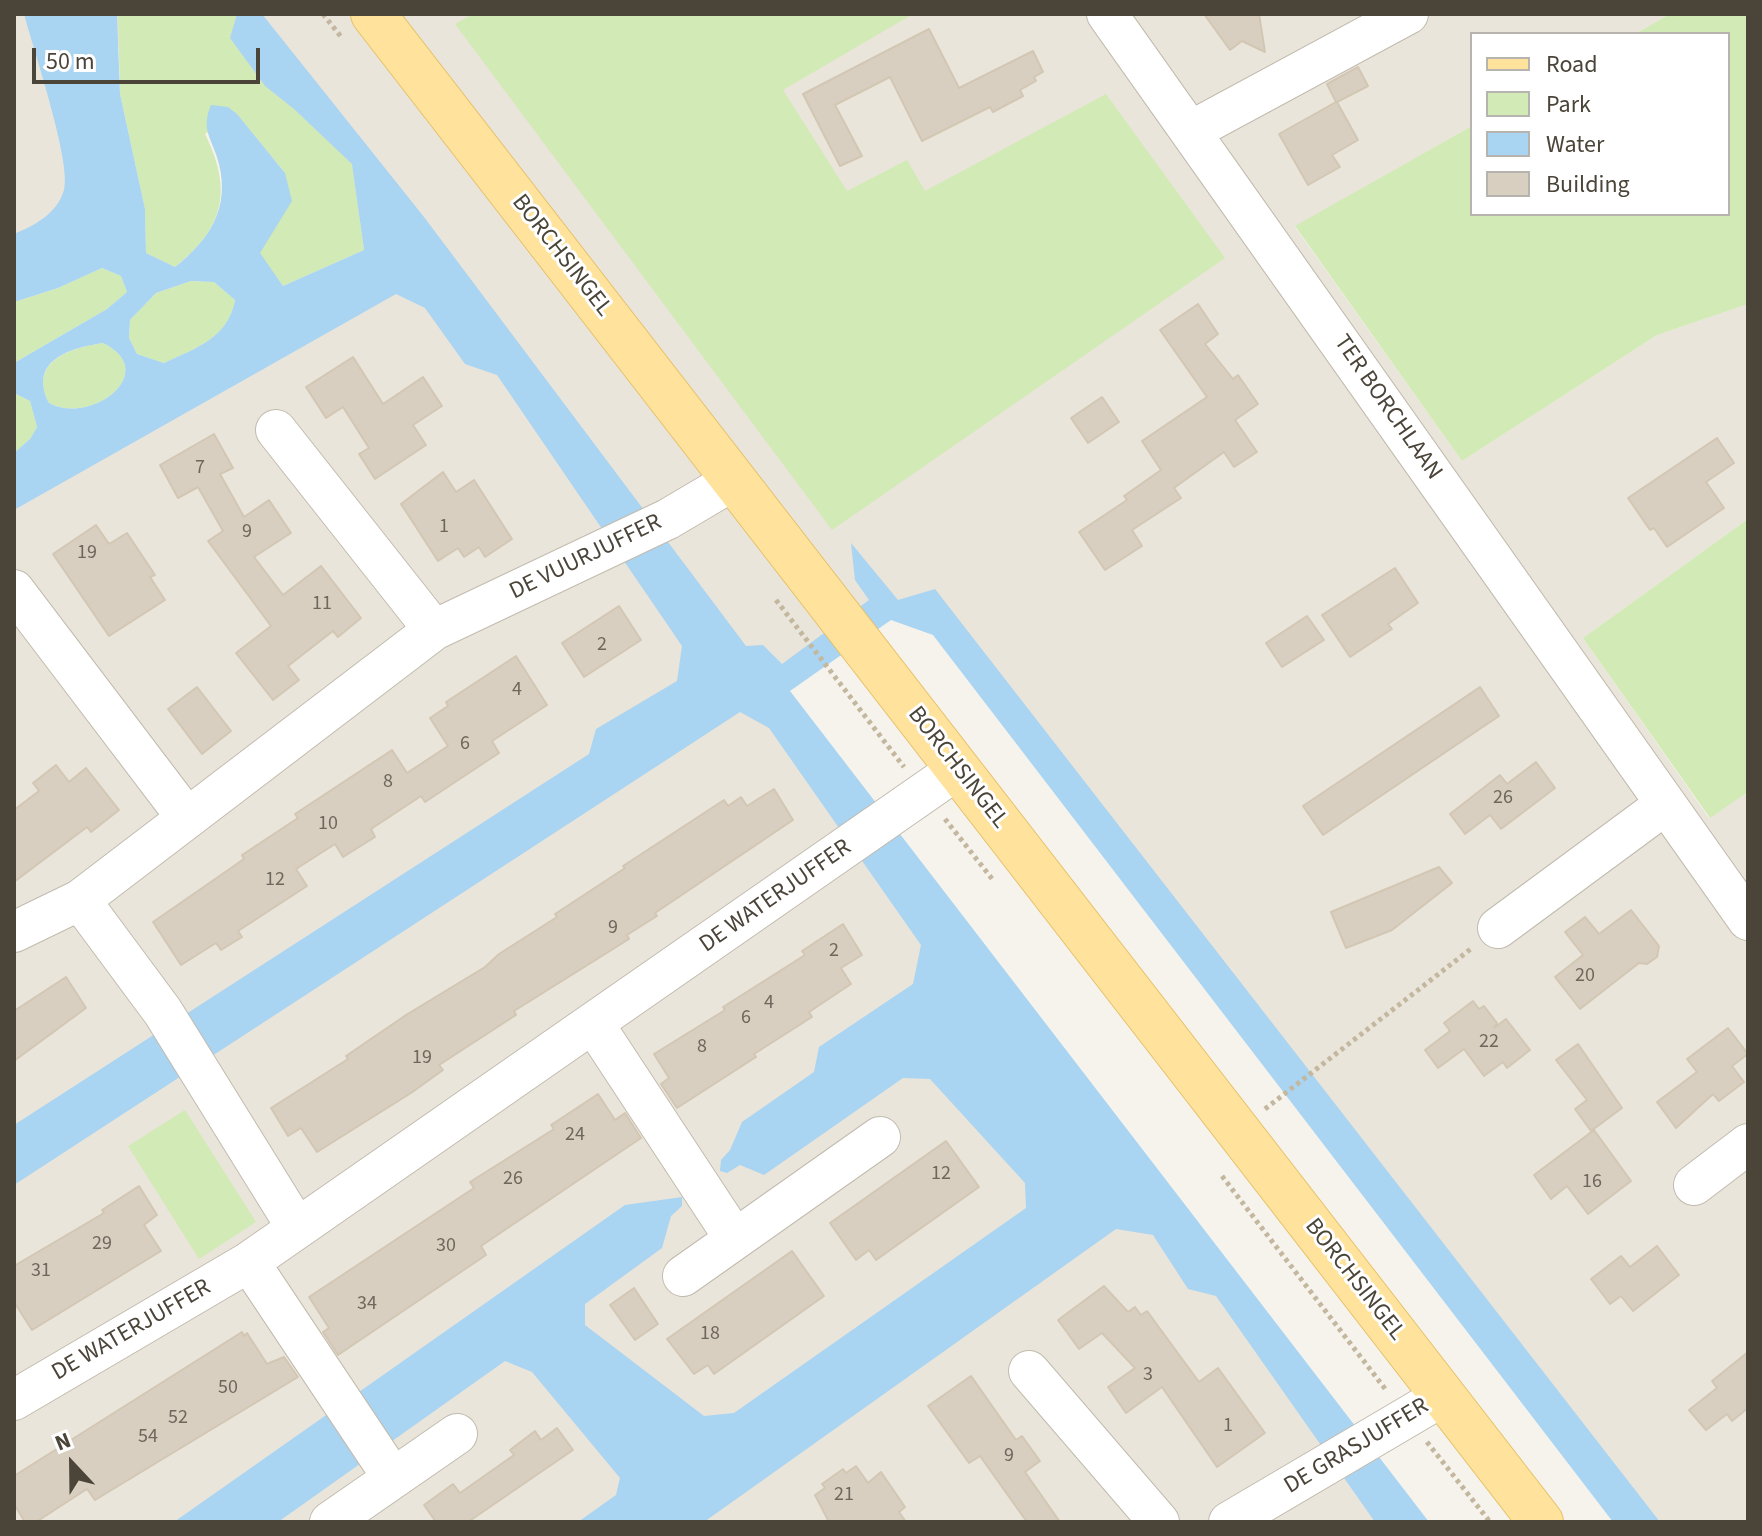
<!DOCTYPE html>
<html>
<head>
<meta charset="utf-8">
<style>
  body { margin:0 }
  #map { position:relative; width:1762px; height:1536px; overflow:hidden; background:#f6f3ec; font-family:"Source Sans 3",sans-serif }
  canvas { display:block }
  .frame { position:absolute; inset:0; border:16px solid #4b4439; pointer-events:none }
  .legend { position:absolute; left:1470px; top:32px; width:260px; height:184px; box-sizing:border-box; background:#fff; border:2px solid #b7b4b0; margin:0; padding:10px 14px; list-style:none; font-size:24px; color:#4b4439 }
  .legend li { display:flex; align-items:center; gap:16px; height:40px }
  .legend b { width:40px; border:2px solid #b7b4b0 }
  .north { position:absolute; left:32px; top:1424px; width:80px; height:80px; -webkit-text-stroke:6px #fff; paint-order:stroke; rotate:338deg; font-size:22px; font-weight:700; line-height:32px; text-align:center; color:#4b4439 }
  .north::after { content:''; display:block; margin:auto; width:28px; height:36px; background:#4b4439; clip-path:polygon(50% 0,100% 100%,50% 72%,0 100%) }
  .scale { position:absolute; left:32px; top:48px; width:228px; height:36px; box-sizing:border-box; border:4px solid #4b4439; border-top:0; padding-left:10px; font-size:24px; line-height:28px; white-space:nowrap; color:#4b4439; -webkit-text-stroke:6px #fff; paint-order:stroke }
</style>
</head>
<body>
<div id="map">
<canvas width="1762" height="1536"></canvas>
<div class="frame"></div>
<ul class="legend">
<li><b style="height:10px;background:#ffe39c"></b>Road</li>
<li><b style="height:22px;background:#d2eab5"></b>Park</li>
<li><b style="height:22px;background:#a9d4f2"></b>Water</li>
<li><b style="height:22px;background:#d8cfc1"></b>Building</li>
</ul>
<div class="north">N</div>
<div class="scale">50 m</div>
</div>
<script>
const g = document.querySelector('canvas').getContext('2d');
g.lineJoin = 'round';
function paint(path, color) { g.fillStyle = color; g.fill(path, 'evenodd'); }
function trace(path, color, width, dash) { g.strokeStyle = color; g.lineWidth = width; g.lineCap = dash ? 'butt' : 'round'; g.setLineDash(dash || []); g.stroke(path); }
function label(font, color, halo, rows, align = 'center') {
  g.font = font + ' "Source Sans 3",sans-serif'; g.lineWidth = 6; g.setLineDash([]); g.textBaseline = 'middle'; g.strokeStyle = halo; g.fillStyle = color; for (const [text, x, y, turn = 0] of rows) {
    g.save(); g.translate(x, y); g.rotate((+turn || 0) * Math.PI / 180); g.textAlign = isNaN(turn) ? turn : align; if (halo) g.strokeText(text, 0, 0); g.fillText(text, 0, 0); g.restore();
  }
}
paint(new Path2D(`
  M14 14H30L85 216 14 245Z
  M72 14H1670L1635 34H1472V126L1295 227 1462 461 1657 335 1748 304V519L1583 638 1709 818 1748 792V1522H1638L935 623 885 606 763 692 1408 1522H14V491L416 260Z`), '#eae5da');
paint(new Path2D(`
  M118 14H237L230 38 265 86 294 109 352 164 364 250 283 286 259 253 273 228 285 173 237 114 205 134C233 191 224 228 175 267L146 253 145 209 120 94Z
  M473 14H913L783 90 847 191 907 160 925 191 1106 94 1225 258 832 530 455 24Z
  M1670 14H1748V304L1657 335 1462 461 1295 226 1472 126V214H1728V34H1635Z
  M102 268 121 276 127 292 107 309 14 363V302L58 288Z
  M191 281 214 282 235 300C228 338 196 348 164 363L137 354 129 338 130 320 156 293Z
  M103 343C162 372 91 426 49 403 28 362 69 348 103 343Z
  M14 393 30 401 37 427 30 439 14 453Z
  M1748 519V792L1710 818 1583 638Z
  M185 1110 256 1222 199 1259 128 1146Z`), '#d2eab5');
paint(new Path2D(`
  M24 14H117L120 94 145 209 146 253 175 267C209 240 230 209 219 164 213 139 200 131 211 105L228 107 237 114 285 173 292 201 260 253 283 286 364 250 352 164 294 109 265 86 230 38 237 14H262L424 217 746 646 763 645 782 664 869 600 855 580 851 543 898 600 935 589 1660 1522H1613L933 635 891 620 790 691 1429 1522H1375L1216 1296 1188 1289 1153 1235 1116 1229 704 1522H578L616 1495 620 1478 532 1372 505 1361 278 1522H174L625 1205 682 1197V1206L671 1216 662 1248 585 1304V1325L704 1416 734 1413 1026 1208 1025 1183 930 1079 903 1078 764 1175 740 1165 727 1173 720 1171 721 1160 730 1150 742 1122 814 1072 819 1047 913 984 921 945 769 728 740 712 14 1185V1125L589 754 596 729 677 681 682 646 497 375 465 364 425 308 396 294 14 510V453L30 439 37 427 30 401 14 393V363L107 309 127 292 121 276 102 268 58 288 14 302V234C35 225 57 214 64 190 72 163 33 48 24 14ZM191 281 214 282 235 300C228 338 196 348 164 363L137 354 129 338 130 320 156 293ZM103 343C162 372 91 426 49 403 28 361 69 348 103 343Z`), '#a9d4f2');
const building = new Path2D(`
  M1204 14H1259L1265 52 1242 41 1230 50Z
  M929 29 959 88 1033 51 1043 72 1034 77 1036 81 1020 90 1023 96 993 112 990 107 922 141 890 77 835 105 862 156 840 166 803 94Z
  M1358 67 1368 86 1337 102 1358 140 1332 155 1340 167 1308 185 1279 134 1336 102 1327 84Z
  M1198 304 1218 334 1205 344 1233 379 1238 375 1258 404 1235 420 1257 452 1234 467 1224 452 1174 488 1181 498 1132 530 1142 546 1105 570 1079 532 1127 500 1124 496 1161 470 1142 441 1207 397 1160 330Z
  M353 357 383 404 423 377 442 406 413 425 426 445 375 479 359 454 369 448 343 407 326 418 306 387Z
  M1102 397 1119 422 1088 443 1071 418Z
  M214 434 233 468 220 474 244 517 269 500 291 533 254 557 283 595 321 566 361 618 338 637 333 631 288 666 299 680 273 700 236 653 271 626 208 541 223 531 198 487 178 498 160 465Z
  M1717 438 1734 463 1706 482 1724 508 1667 547 1654 528 1650 530 1628 498Z
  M443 472 456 492 474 480 512 539 485 557 479 547 464 557 458 548 438 561 401 504Z
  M96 525 109 544 127 533 155 575 150 577 165 600 109 636 53 554Z
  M1395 568 1418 603 1388 624 1392 629 1350 657 1322 615Z
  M619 606 641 640 584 677 562 643Z
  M1307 616 1324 640 1282 667 1266 643Z
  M516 656 547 705 492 741 499 753 425 802 421 796 371 829 375 837 343 857 335 844 296 869 307 886 238 931 242 937 221 950 216 943 181 965 153 922 244 859 242 855 298 818 295 814 392 750 407 773 448 746 430 718 448 706 446 702Z
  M197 687 231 731 202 754 168 709Z
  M1480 687 1499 716 1323 835 1303 806Z
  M1536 762 1555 788 1501 829 1490 815 1465 834 1450 814 1500 775 1507 784Z
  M56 765 69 782 86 768 119 810 91 832 87 827 14 882V810L39 791 33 783Z
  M774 789 793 820 655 913 657 916 627 935 629 939 514 1011 516 1015 439 1065 443 1070 411 1093 317 1152 301 1128 288 1136 271 1108 348 1059 346 1056 406 1015 485 967 499 954 557 917 555 914 625 868 623 866 724 800 728 806 741 797 747 806Z
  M1439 867 1452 883 1392 930 1346 948 1331 912Z
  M1631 910 1659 946 1657 957 1647 964 1639 963 1580 1009 1555 977 1583 955 1565 932 1585 917 1599 934Z
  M843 924 862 955 841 968 851 984 809 1012 812 1017 754 1054 756 1057 677 1108 661 1084 669 1078 654 1054 725 1010 723 1007 805 955 802 951Z
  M66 977 86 1008 14 1061V1011Z
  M1473 1001 1479 1009 1484 1006 1497 1023 1494 1028 1506 1019 1530 1050 1507 1068 1503 1062 1484 1076 1464 1049 1438 1068 1425 1050 1450 1031 1444 1023Z
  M1728 1028 1748 1054 1732 1066 1744 1082 1719 1101 1713 1094 1676 1128 1657 1102 1697 1072 1687 1059Z
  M1578 1044 1622 1108 1591 1131 1575 1109 1587 1100 1556 1060Z
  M598 1094 615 1120 625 1113 641 1138 481 1246 486 1255 338 1355 323 1332 329 1328 309 1297 474 1188 470 1182 554 1129 551 1125Z
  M1594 1130 1631 1181 1588 1214 1567 1186 1551 1199 1534 1175Z
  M946 1141 979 1187 876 1260 869 1250 856 1260 830 1223Z
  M139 1186 157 1215 144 1225 161 1251 32 1330 14 1302V1266L104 1213 102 1210Z
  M1657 1246 1679 1275 1633 1311 1621 1296 1610 1304 1591 1279 1621 1256 1630 1267Z
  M792 1251 824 1296 714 1374 708 1365 694 1374 667 1339Z
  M1104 1286 1128 1312 1135 1307 1141 1315 1147 1311 1199 1382 1218 1368 1265 1433 1217 1467 1162 1387 1126 1413 1108 1387 1135 1368 1102 1333 1079 1349 1058 1320Z
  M634 1288 658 1324 635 1340 610 1305Z
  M242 1332 244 1336 247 1333 267 1364 284 1357 298 1377 95 1500 87 1489 36 1522H25L14 1504V1476Z
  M1748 1352V1408L1732 1421 1727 1414 1706 1430 1689 1410 1717 1388 1712 1381Z
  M971 1376 1016 1440 1022 1436 1040 1461 1025 1472 1060 1522H1027L980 1456 969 1463 928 1406Z
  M557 1428 573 1450 468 1522H436L424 1505 453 1484 460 1493 514 1455 510 1450 535 1431 541 1440Z
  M856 1466 868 1483 881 1472 905 1507 899 1512 906 1522H829L815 1495 825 1488 822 1484 843 1469 846 1473Z`);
paint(building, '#d8cfc1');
trace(building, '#d3c7b4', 2);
const minor = new Path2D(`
  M1107 14 1748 920
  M1191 131 1408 14
  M276 430 434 630
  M14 590 187 818
  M80 900 163 1012 297 1228
  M1498 928 1666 804
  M14 932 80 900 434 630 668 519 734 480
  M593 1023 735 1239
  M1694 1185 1748 1144
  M249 1262 393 1478
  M683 1276 880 1137
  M1029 1371 1159 1522
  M14 1400 249 1262 958 769
  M330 1522 457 1434
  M1229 1522 1443 1396`);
const major = new Path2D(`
  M373 14 1541 1522`);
trace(minor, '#c2bbae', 42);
trace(major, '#e6c16a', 46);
trace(new Path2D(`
  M323 14 342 38
  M776 600 904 767
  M945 819 993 880
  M1265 1109 1472 948
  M1222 1176 1386 1390
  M1427 1442 1490 1522`), '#c4b79f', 5, [4, 4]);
trace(minor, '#fff', 40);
trace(major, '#ffe39c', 44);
label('20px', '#6e675b', null, [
  ["7",200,469],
  ["1",444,528],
  ["9",247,533],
  ["19",87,554],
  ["11",322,605],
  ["2",602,646],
  ["4",517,691],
  ["6",465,745],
  ["8",388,783],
  ["26",1503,799],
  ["10",328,825],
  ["12",275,881],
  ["9",613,929],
  ["2",834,952],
  ["20",1585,977],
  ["4",769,1004],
  ["6",746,1019],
  ["22",1489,1043],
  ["8",702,1048],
  ["19",422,1059],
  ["24",575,1136],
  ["12",941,1175],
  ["26",513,1180],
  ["16",1592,1183],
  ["29",102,1245],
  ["30",446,1247],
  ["31",41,1272],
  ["34",367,1305],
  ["18",710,1335],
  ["3",1148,1376],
  ["50",228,1389],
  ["52",178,1419],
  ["1",1228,1427],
  ["54",148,1438],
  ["9",1009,1457],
  ["21",844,1496]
]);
label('24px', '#4b4439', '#fff', [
  ["BORCHSINGEL",561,256,52],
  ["TER BORCHLAAN",1387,408,55],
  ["DE VUURJUFFER",586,558,-26],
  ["BORCHSINGEL",957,768,52],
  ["DE WATERJUFFER",776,897,-35],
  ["BORCHSINGEL",1354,1280,52],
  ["DE WATERJUFFER",132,1331,-30],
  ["DE GRASJUFFER",1357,1447,-31]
]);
</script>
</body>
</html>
